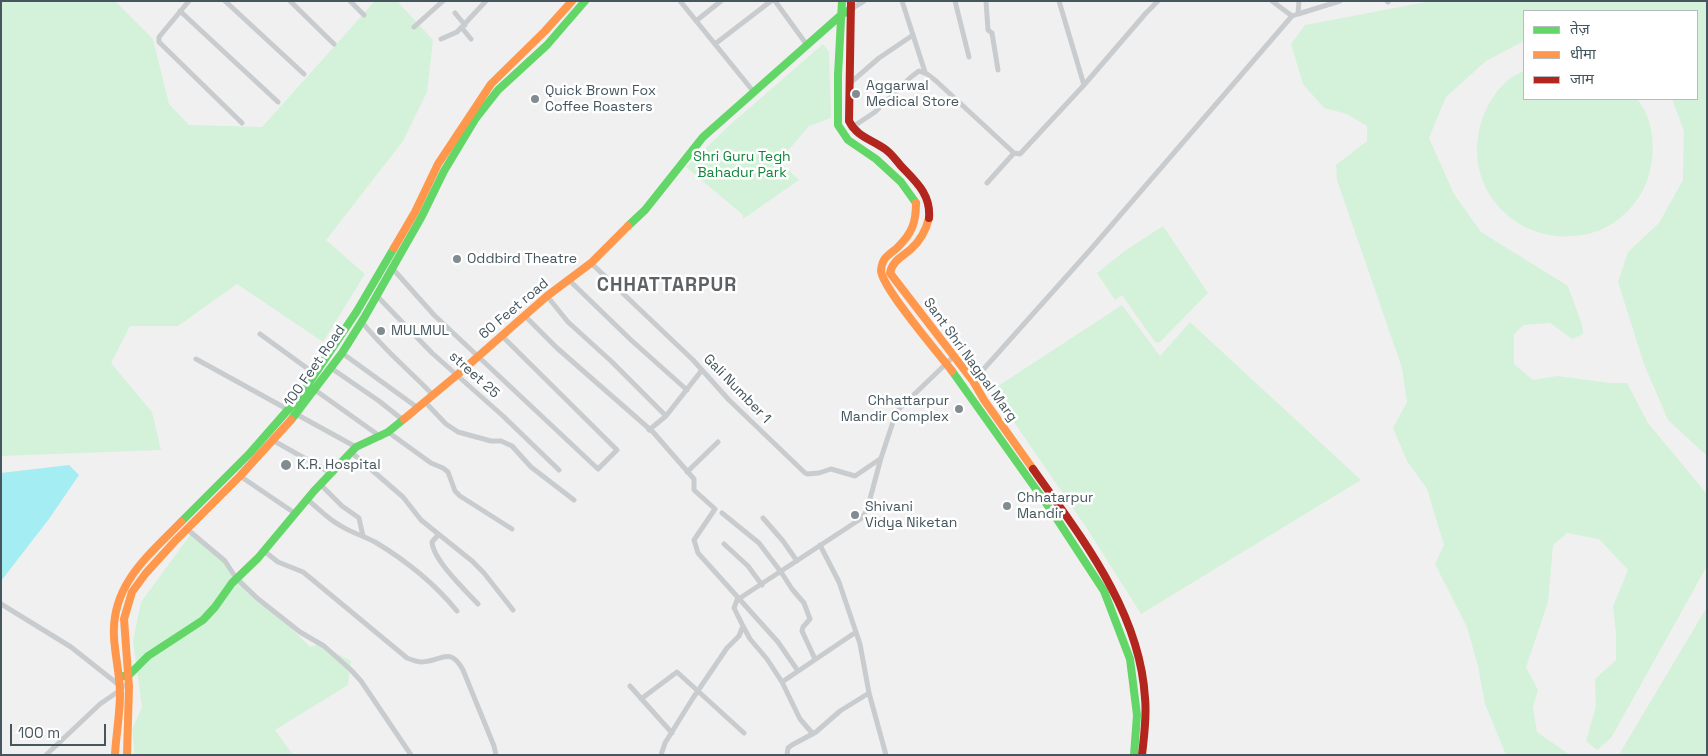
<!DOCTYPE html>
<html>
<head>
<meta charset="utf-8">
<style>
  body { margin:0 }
  #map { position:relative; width:1708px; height:756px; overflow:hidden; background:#f1f0f0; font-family:"Space Grotesk","Noto Sans Devanagari",sans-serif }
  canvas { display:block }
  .frame { position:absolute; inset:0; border:2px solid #45565e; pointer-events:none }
  .legend { position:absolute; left:1523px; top:10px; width:175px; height:90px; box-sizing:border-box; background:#fff; border:1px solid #b5bbbf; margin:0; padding:6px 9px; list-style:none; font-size:15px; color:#45565e }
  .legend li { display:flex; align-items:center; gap:10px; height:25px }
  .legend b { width:25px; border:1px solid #b5bbbf }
  .scale { position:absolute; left:10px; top:724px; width:96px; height:22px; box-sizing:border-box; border:2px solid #45565e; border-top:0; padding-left:6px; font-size:15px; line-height:18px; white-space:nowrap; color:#45565e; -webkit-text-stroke:4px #fff; paint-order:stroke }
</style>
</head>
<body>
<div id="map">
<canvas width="1708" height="756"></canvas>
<div class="frame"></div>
<ul class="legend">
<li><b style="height:6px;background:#63d668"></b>तेज़</li>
<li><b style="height:6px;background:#ff974d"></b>धीमा</li>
<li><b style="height:6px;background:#b3261e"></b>जाम</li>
</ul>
<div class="scale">100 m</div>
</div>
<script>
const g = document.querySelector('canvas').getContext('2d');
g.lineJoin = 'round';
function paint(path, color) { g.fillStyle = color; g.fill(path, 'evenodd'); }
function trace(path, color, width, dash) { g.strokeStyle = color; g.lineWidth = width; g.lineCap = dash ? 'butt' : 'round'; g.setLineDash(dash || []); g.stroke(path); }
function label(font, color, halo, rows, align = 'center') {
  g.font = font + ' "Space Grotesk",sans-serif'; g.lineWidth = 5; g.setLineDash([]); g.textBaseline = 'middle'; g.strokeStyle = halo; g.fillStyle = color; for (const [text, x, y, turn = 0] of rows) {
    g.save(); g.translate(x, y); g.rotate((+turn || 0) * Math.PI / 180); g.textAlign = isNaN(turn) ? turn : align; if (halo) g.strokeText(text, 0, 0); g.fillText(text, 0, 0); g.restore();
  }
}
paint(new Path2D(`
  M1 1H115L153 39 169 104 189 125 262 127 375 1H397L433 40 427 92 403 141 326 240 365 274 323 342 237 284 178 326H130L111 363 152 412 161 450 1 456Z
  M1432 1H1707V456L1668 420 1644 364 1618 282 1628 252 1659 223 1683 180 1684 131 1672 99H1697V11H1524V41L1486 61 1446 97 1429 138 1454 194 1481 232 1568 286 1582 325 1583 334 1572 339 1550 323 1523 325 1514 335V364L1533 380 1557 376 1610 383H1627L1648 423 1707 494V566L1611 738 1597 750 1586 741 1596 706 1595 679 1616 660V633L1613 606 1628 570 1599 539 1567 533 1553 545 1548 602 1526 667 1538 690 1533 707 1537 732 1570 755H1506L1485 704 1478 666 1467 627 1435 564 1444 545 1427 489 1407 461 1393 428 1407 402 1402 368 1337 180 1336 165 1367 141V126L1347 114 1324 108 1303 84 1291 44 1305 25Z
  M823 44 829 52 831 118 809 126 779 161 799 180 743 219V215L686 167 732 123Z
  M1524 71V99H1637C1655 120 1656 153 1648 178 1640 202 1621 222 1598 231 1525 256 1456 191 1483 117 1488 104 1496 90 1508 80 1512 76 1519 74 1524 71Z
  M1163 226 1208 293 1159 343 1155 342 1122 295 1115 300 1097 273 1126 250Z
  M1122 305 1160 356 1190 322 1361 480 1141 614 1088 530 992 390Z
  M193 531 310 647 319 644 351 661 348 685 275 730 293 755H135L132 730 142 707 133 641 141 602Z
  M1707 607V755H1619L1627 741Z`), '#d3f2d9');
paint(new Path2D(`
  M69 465 79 475 49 519 1 581V473Z`), '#a4edf2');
trace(new Path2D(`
  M189 1 159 37V42L242 123
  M225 1 304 74
  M290 1 334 44
  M350 1 364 15
  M680 1 753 91
  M775 1 807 45
  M902 1 925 72
  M955 1 969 57
  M986 1 988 30 992 33 998 70
  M1059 1 1084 85
  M1272 1 1292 16
  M1387 1 1388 2
  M851 9 864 1
  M180 11 278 102
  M455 13 465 25
  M1298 14 1340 1
  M696 21 721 1
  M414 27 443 1
  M462 28 471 39
  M441 39 457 32 486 1
  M715 44 771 1
  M849 84 879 58 913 35
  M851 128 875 112 911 77 919 71 927 74 935 80 1014 153 1020 154 1084 85 1146 13 1158 1
  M987 183 1014 153
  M591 263 693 360 729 400 804 472 807 474 819 473 831 469 855 476 880 459
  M393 269 434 315 598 469 617 450 501 335
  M569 280 631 340 687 390
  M377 296 432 353 503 416 559 470
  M547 296 568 322 611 361 666 416
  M524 315 557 348 653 432 694 479V490L715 509 694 540 698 553 778 642 798 671
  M362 322C383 349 409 370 433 395
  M260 334 315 374
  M342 353 418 408
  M196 359 356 447
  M331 368 379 401 403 420
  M973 381 1091 249 1292 16 1298 14 1299 1
  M315 390 381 437
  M425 402 446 424 458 432 491 441H501L512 446 531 467 574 500
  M649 430 666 416 702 370
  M388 432 431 463 443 468 448 472 455 491 460 496 512 529
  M274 441 331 473
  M351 452 403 497 421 520 472 561 484 573 513 610
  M687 472 718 442
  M240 476 296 514
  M320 484 342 506 359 518 363 536
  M308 500C319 509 329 520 341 526 352 533 364 536 375 542 405 560 435 584 457 611
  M722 513 759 543 781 572 792 589 804 603 810 619 803 627 802 631 815 659
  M763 518 783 541 797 561
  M187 529 225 561 236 578 257 598 300 632 324 646 351 670 361 681 411 755
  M438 535 432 542C433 560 466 591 478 604
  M724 544 748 566 762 585
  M820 545 839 582 860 644 869 693 886 755
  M264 551 278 562 303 572 308 576 407 658C412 660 417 662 422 662 442 661 450 646 463 670L494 746 496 755
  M1 604 71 647 119 685 129 687
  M743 626 750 639 767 659 782 682 800 719 813 734
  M782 682 856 632
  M630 686 672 733
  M641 699 677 672 744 733
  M46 755 100 704 119 691
  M661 755 665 743 693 698 727 648 739 636 743 626 734 608 737 600 862 518 867 510 881 458 895 416 899 409 953 357
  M787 755 788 748 792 745 816 732 840 711 869 693`), '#c8ccce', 5);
trace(new Path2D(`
  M842 1 838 75V125L848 140 876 159 901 182 916 203
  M628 226 645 210 703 137 841 15 851 9
  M952 371 1053 513 1104 591 1130 659 1137 715 1134 755
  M291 420 342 353 364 318 422 216 444 171 476 118 498 90 547 45 585 1
  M181 522 250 453 301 395 357 311 394 248
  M119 676H128L148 656 203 620 215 607 232 583 258 558 314 491 356 447 388 432 404 419`), '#63d668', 8);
trace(new Path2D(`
  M916 203C916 223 912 233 898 247 894 251 887 255 884 260 882 263 881 269 881 271 883 289 939 354 952 371
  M929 218C926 230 920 241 911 249 902 257 892 261 890 273L973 381 984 400 1033 469
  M394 248 415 212 438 164 491 84 545 31 572 1
  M404 419 457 375 547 296 591 263 628 226
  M115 755C116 735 120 714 120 694 120 675 115 656 114 637 111 585 148 556 181 522
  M127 755 129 687 124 619 132 592 146 573 176 540 240 476 291 420`), '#ff974d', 8);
trace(new Path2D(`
  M851 1 849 121C857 137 871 139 885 149 891 153 896 160 901 166 916 182 931 194 929 218
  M1033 469C1081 537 1140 611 1145 698 1147 717 1144 736 1142 755`), '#b3261e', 8);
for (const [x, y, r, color] of [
  [856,94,5,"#818c91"],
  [535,99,5,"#818c91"],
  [457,259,5,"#818c91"],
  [381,331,5,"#818c91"],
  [959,409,5,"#818c91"],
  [286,465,6,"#818c91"],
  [1007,506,5,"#818c91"],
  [855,515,5,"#818c91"]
]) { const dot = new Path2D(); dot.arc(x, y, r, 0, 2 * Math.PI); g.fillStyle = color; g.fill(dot); trace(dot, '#fff', 2); }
label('14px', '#45565e', '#fff', [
  ["Aggarwal",866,86],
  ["Medical Store",866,102],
  ["Quick Brown Fox",545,91],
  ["Coffee Roasters",545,107],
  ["Oddbird Theatre",467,259],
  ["MULMUL",391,331],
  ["Chhattarpur",949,401,"right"],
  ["Mandir Complex",949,417,"right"],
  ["K.R. Hospital",297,465],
  ["Chhatarpur",1017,498],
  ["Mandir",1017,514],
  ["Shivani",865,507],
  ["Vidya Niketan",865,523]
], 'left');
label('14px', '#108639', '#fff', [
  ["Shri Guru Tegh",742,157],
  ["Bahadur Park",742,173]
]);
label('14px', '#45565e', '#fff', [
  ["60 Feet road",514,309,-40],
  ["Sant Shri Nagpal Marg",970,360,54],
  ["100 Feet Road",315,366,-55],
  ["street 25",474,375,42],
  ["Gali Number 1",737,389,46]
]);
g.letterSpacing = '1px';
label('bold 19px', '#5b6164', '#fff', [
  ["CHHATTARPUR",667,286]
]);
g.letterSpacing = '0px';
</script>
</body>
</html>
